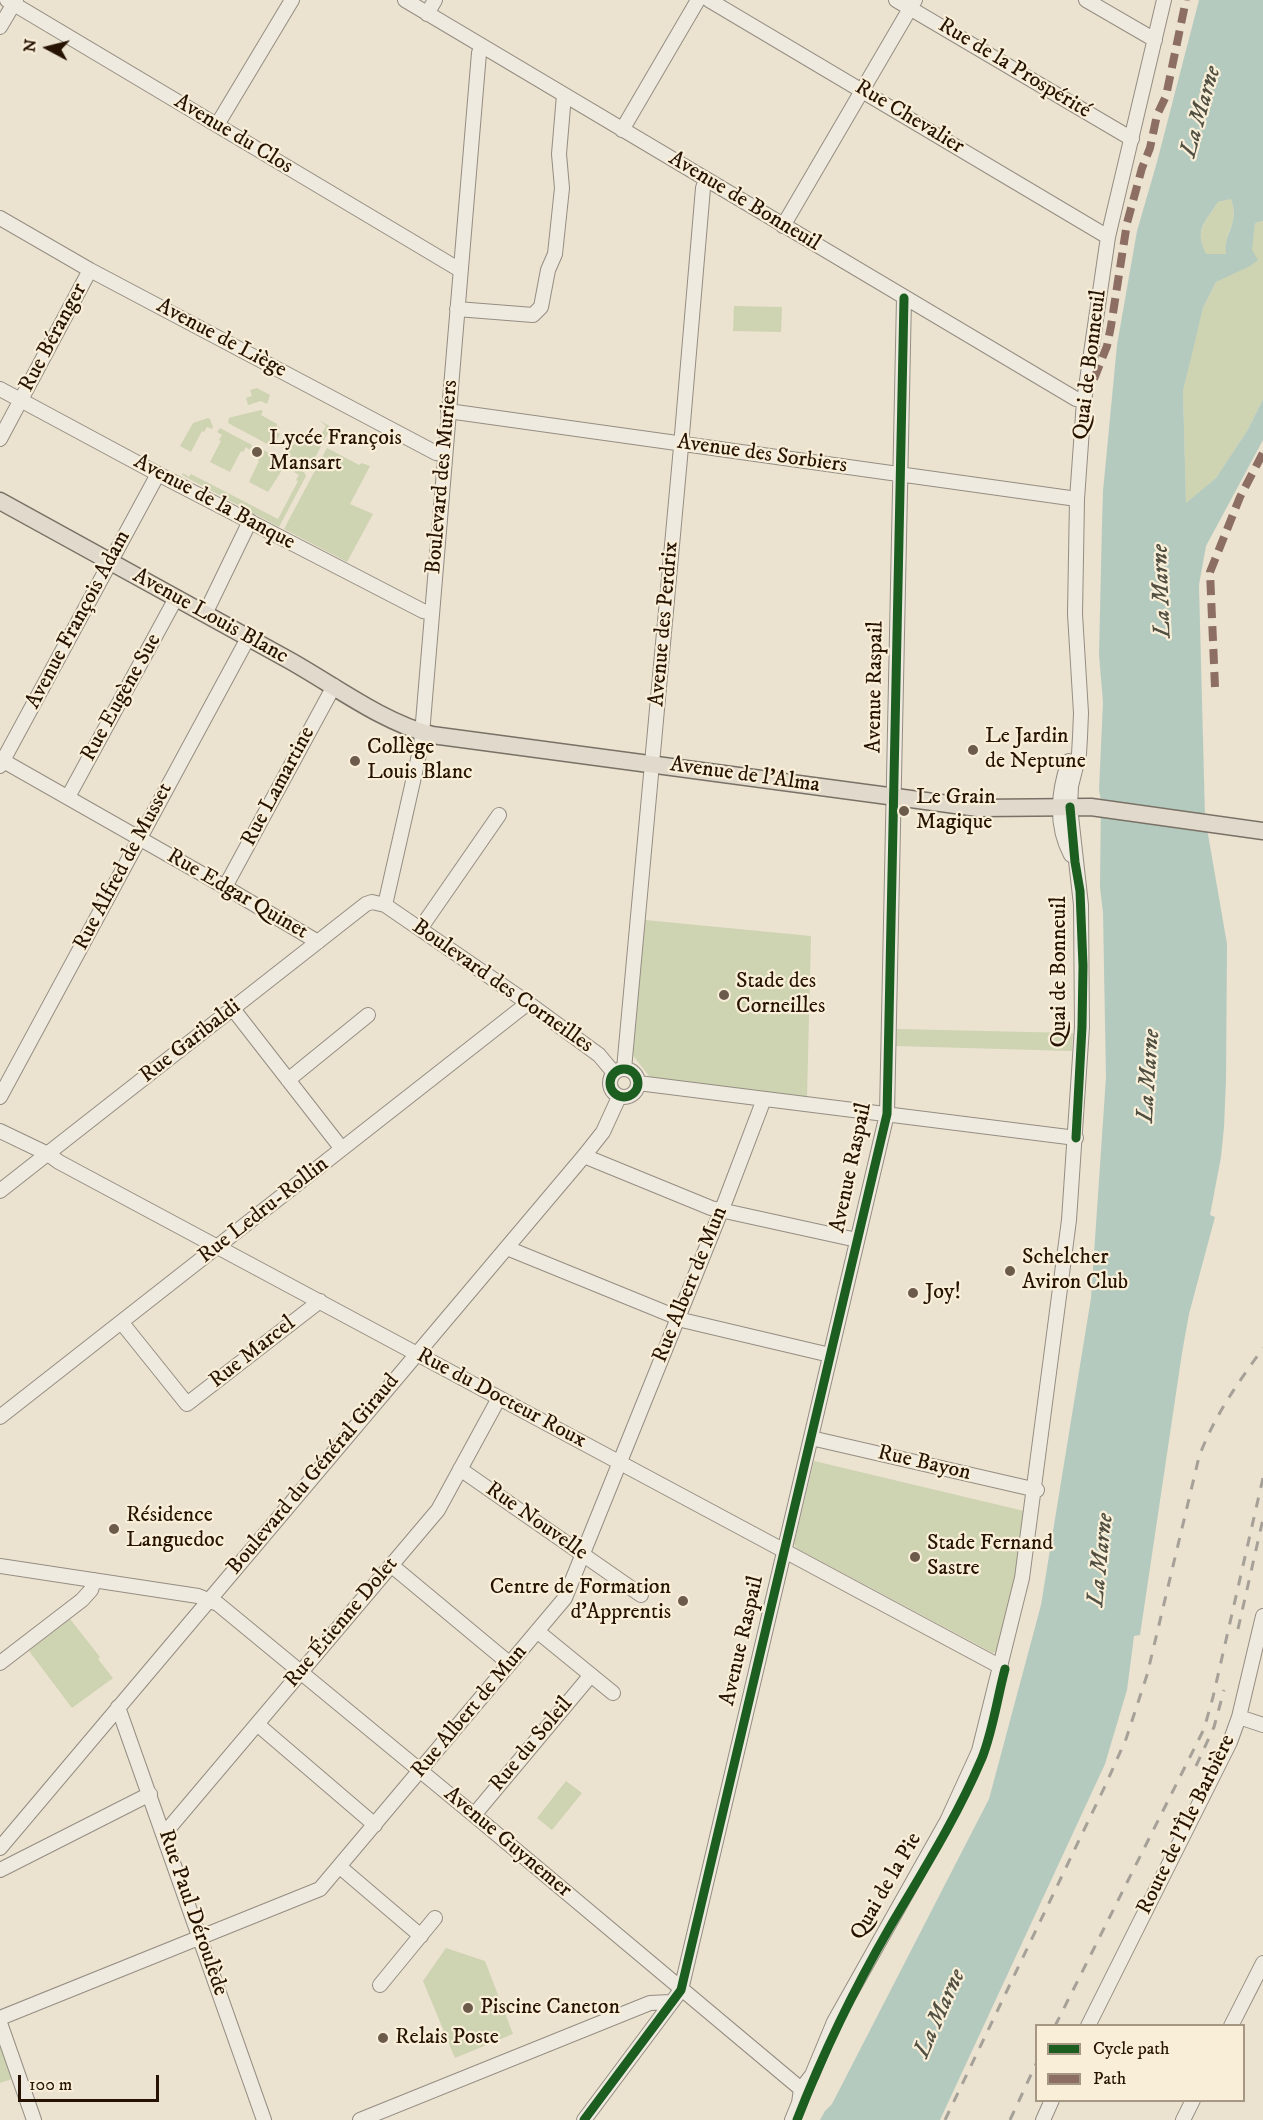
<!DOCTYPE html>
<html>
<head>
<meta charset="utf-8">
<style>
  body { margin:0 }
  #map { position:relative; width:1263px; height:2120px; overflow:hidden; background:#ebe2d0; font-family:"IM FELL DW Pica",serif }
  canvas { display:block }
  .legend { position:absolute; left:1035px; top:2024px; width:210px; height:78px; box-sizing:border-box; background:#f9efd9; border:2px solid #a59783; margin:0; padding:8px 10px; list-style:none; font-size:18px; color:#271302 }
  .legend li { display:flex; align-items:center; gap:12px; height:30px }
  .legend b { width:30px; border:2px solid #a59783 }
  .north { position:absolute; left:18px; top:18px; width:60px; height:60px; -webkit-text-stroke:4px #f9efd9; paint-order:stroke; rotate:277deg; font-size:16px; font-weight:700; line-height:24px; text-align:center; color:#271302 }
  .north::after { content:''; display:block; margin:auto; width:21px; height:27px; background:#271302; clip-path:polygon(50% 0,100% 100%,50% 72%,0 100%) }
  .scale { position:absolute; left:18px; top:2075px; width:141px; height:27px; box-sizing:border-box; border:3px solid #271302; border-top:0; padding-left:8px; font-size:18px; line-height:21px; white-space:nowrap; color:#271302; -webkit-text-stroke:4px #f9efd9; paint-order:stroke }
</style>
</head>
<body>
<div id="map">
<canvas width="1263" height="2120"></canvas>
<ul class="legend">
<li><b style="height:8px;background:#1b5e20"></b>Cycle path</li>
<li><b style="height:8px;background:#8d6e63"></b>Path</li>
</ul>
<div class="north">N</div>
<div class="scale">100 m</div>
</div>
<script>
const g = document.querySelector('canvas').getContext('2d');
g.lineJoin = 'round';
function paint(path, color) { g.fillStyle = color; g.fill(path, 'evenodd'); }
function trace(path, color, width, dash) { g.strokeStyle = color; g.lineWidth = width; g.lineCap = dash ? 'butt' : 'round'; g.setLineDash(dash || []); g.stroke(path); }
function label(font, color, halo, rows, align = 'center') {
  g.font = font + ' "IM FELL DW Pica",serif'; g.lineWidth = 4.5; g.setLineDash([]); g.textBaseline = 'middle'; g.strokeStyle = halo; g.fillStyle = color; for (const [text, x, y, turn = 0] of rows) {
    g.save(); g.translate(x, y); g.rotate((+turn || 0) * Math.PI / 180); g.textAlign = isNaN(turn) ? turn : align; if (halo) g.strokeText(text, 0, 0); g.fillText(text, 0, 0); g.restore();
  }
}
paint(new Path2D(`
  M1231 199C1240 226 1222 231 1227 254H1205C1195 229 1205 223 1218 202Z
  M1263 221V399L1247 431 1216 478 1186 504 1183 391 1191 354 1203 308 1216 282 1233 273 1251 250 1255 223Z
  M734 306 782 307 781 332 733 331Z
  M257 388 270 395 267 404 261 401 248 405 246 398 252 396 250 390Z
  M261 410 263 411 261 415 277 424V426L280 428 277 433 280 434 273 447 228 423 229 418 232 417Z
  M208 418 210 419 213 427 212 429 207 427 204 432 202 431 191 452 180 446 193 423Z
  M319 420 331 427 310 467 284 453 290 443 294 445 300 436 316 444 326 426Z
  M220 428 252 445 250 450 246 447 243 452 241 451 230 472 210 462 221 441 219 440 222 435 217 432Z
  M260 448 290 465 289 470 284 467 268 492 249 482 259 461 258 460 260 455 256 452Z
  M327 448 359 465 362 463 370 466 350 504 373 514 347 562 284 529Z
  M296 469 304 472 306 476 279 527 182 475 183 473 189 477 191 474 278 519 298 481 296 480 299 475 294 472Z
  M645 920 811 936 807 1097 652 1080 632 1054Z
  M897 1029 1073 1033 1072 1051 896 1046Z
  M814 1461 1024 1511 1015 1577 998 1651 993 1653 796 1548 794 1543Z
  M70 1619 100 1657 98 1659 113 1678 72 1708 29 1651Z
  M566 1781 582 1793 552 1830 537 1818Z
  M446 1948 485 1961 513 2034 455 2058 423 1981Z
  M0 2045 12 2079 0 2083Z`), '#ced3b2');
paint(new Path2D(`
  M1199 0H1263V221L1255 223 1252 250 1258 260 1250 266 1216 282 1203 308 1183 391 1186 503 1216 478 1247 431 1263 399V440L1206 546 1199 585 1205 817 1227 944 1226 1080 1224 1127 1221 1157 1210 1215 1215 1217 1189 1314 1182 1353 1140 1635 1134 1636 1127 1690 1105 1764 940 2120H820L825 2111 832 2104 989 1799 1041 1605 1091 1298 1106 1077 1103 913 1100 887 1101 800 1099 790 1103 702 1099 655 1102 524 1103 491 1117 345 1137 231 1157 162ZM1231 199C1240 225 1223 232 1226 254H1206C1194 229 1205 223 1218 202Z`), '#b4cabe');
const minor = new Path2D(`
  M7 0 460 270
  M405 0 1076 399 1084 401
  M709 0 1108 237
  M896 0 1132 139
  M1086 0 1155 40
  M427 14 435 0
  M0 27 16 0
  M217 125 292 0
  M622 130 698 0
  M0 218 90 270 436 453 444 454
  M783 226 915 0
  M457 309 533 315 541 307 548 270 555 254 562 188 559 154 564 95
  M0 389 158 474 423 611 431 613
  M448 411 1077 499
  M0 439 90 270
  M205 614 250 521
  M0 759 225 887 318 942
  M1069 761C1058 792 1055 825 1071 855
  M0 766 158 474
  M68 797 176 598
  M225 887 334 686
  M385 905 421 746 479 53 482 46
  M420 929 499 815
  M233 1009 342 1149
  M610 1083a14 14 0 1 1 28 0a14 14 0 1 1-28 0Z
  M624 1069 680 458 703 188 706 180
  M288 1080 368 1015
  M638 1083 1076 1138
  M0 1097 248 638
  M0 1131 48 1154 59 1162 1001 1667
  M584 1156 711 1208 857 1240
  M0 1191 366 904 372 902 385 905 528 1003 599 1055 614 1073
  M507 1248 686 1321 830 1355
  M122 1323 187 1404 320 1301
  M0 1417 528 1003
  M811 1438 1037 1490
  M460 1469 641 1595
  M391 1565 510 1664
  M0 1566 198 1596 218 1604 474 1815 801 2089
  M537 1631 613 1693
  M0 1663 82 1600 91 1590 94 1580
  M118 1707 264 2120
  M1239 1717 1263 1725
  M257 1724 375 1825
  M474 1815 591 1675
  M164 1834 438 1510 499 1398
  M0 1848 584 1156 603 1132 619 1097
  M340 1867 421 1936
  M0 1870 150 1794
  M380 1985 435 1918
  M0 2018 320 1889 565 1598 726 1199 764 1099
  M0 2023 34 2120
  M1088 2026 1230 1742 1239 1717 1263 1616
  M1231 2026 1263 1963
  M360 2120 650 2003 671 2002
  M584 2120 681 1990 887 1114 904 298
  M792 2120 799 2103 801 2089 812 2075 834 2022 947 1821 979 1751 1022 1578 1069 1220 1082 1027 1081 905 1070 807 1071 786 1079 754 1080 737 1081 713 1075 614 1077 499 1084 401 1108 237 1164 0
  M1043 2120 1052 2100
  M1183 2120 1193 2100`);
const major = new Path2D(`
  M0 501C95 554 191 606 287 659 334 685 380 721 432 735L978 808 1091 807 1263 831`);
trace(minor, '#958d81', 16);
trace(major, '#797165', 19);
trace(minor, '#eeeae0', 14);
trace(major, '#e1d9cb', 16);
trace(new Path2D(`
  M1238 1629 1263 1519
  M1196 1766 1214 1727 1224 1690
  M1055 2026 1204 1729 1213 1697 1263 1478
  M945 2120 1106 1784 1126 1739 1147 1675 1199 1457C1214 1416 1238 1383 1263 1348
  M1010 2120 1036 2064`), '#a6a198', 3, [10, 10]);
trace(new Path2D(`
  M1094 379 1107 346 1111 326 1127 223 1142 168 1150 148 1157 115 1166 96 1186 0
  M1215 687 1210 572 1240 497 1263 453`), '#8d6e63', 8, [15, 8]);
trace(new Path2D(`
  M1070 807 1075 862 1080 891 1083 966 1082 1027 1076 1138
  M610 1083a14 14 0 1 1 28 0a14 14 0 1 1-28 0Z
  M584 2120 681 1990 887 1114 904 298
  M797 2120C823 2053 854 1989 890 1927 923 1871 957 1817 982 1758 993 1730 997 1699 1005 1669`), '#1b5e20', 9);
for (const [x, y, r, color] of [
  [257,452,6,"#6c5b4a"],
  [973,750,6,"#6c5b4a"],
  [355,761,6,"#6c5b4a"],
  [904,811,6,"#6c5b4a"],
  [724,995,6,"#6c5b4a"],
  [1010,1271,6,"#6c5b4a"],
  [913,1293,6,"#6c5b4a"],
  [114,1529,6,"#6c5b4a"],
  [915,1557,6,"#6c5b4a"],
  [683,1601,6,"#6c5b4a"],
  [468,2008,6,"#6c5b4a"],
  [383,2038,6,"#6c5b4a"]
]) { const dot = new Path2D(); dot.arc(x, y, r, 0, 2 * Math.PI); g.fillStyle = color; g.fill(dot); trace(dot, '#f9efd9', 2); }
label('22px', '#271302', '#f9efd9', [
  ["Rue de la Prospérité",1014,69,31],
  ["Rue Chevalier",909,118,31],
  ["Avenue du Clos",233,135,31],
  ["Avenue de Bonneuil",744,202,31],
  ["Rue Béranger",54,338,-62],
  ["Avenue de Liège",221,339,28],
  ["Quai de Bonneuil",1091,365,-83],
  ["Avenue des Sorbiers",762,455,8],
  ["Boulevard des Muriers",443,477,-85],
  ["Avenue de la Banque",214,503,28],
  ["Avenue Louis Blanc",210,617,29],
  ["Avenue François Adam",79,620,-62],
  ["Avenue des Perdrix",665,624,-85],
  ["Avenue Raspail",876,687,-89],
  ["Rue Eugène Sue",122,698,-61],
  ["Avenue de l'Alma",745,776,8],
  ["Rue Lamartine",279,787,-62],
  ["Rue Alfred de Musset",124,867,-62],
  ["Rue Edgar Quinet",237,895,30],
  ["Quai de Bonneuil",1060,972,-90],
  ["Boulevard des Corneilles",502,987,35],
  ["Rue Garibaldi",191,1042,-38],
  ["Avenue Raspail",852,1168,-78],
  ["Rue Ledru-Rollin",264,1211,-38],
  ["Rue Albert de Mun",691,1285,-68],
  ["Rue Marcel",253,1353,-38],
  ["Rue du Docteur Roux",501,1399,28],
  ["Rue Bayon",924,1464,13],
  ["Boulevard du Général Giraud",314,1475,-50],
  ["Rue Nouvelle",536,1522,35],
  ["Rue Étienne Dolet",342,1623,-50],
  ["Avenue Raspail",743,1641,-77],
  ["Rue Albert de Mun",470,1712,-50],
  ["Rue du Soleil",532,1745,-50],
  ["Route de l'Île Barbière",1187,1825,-64],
  ["Avenue Guynemer",507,1843,40],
  ["Quai de la Pie",887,1887,-60],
  ["Rue Paul Déroulède",192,1913,71]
]);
label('22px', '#271302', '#f9efd9', [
  ["Lycée François",269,439],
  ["Mansart",269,464],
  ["Le Jardin",985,737],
  ["de Neptune",985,762],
  ["Collège",367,748],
  ["Louis Blanc",367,773],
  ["Le Grain",916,798],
  ["Magique",916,823],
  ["Stade des",736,982],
  ["Corneilles",736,1007],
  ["Schelcher",1022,1258],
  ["Aviron Club",1022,1283],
  ["Joy!",925,1293],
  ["Résidence",126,1516],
  ["Languedoc",126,1541],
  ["Stade Fernand",927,1544],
  ["Sastre",927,1569],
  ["Centre de Formation",671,1588,"right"],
  ["d'Apprentis",671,1613,"right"],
  ["Piscine Caneton",480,2008],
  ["Relais Poste",395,2038]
], 'left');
label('italic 24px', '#504f41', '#f9efd9', [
  ["La Marne",1202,112,-74],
  ["La Marne",1163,591,-92],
  ["La Marne",1150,1076,-86],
  ["La Marne",1102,1560,-84],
  ["La Marne",941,2014,-66]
]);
</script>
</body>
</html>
